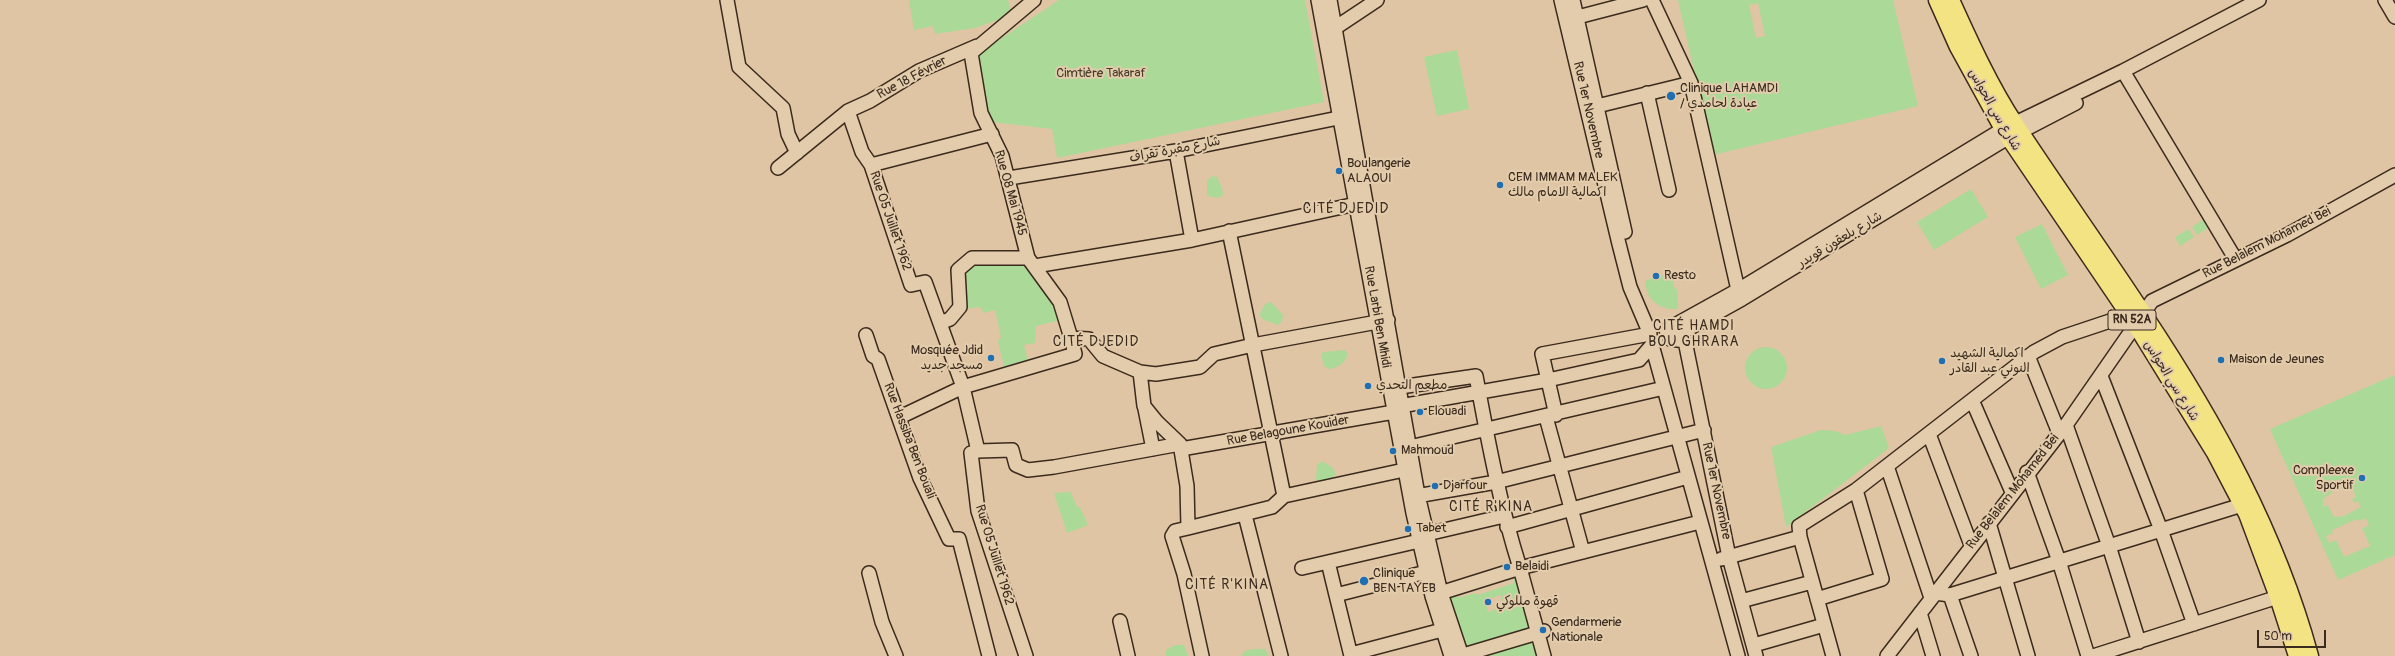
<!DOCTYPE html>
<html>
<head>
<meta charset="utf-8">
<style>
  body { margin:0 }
  #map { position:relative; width:2395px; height:656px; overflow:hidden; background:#e0c5a4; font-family:Pangolin,sans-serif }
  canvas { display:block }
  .scale { position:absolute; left:2257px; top:630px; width:69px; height:18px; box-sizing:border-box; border:2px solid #3b2a1e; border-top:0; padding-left:5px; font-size:12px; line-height:14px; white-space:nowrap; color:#3b2a1e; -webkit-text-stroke:3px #e2ccab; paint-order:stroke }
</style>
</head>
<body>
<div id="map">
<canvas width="2395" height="656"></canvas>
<div class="scale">50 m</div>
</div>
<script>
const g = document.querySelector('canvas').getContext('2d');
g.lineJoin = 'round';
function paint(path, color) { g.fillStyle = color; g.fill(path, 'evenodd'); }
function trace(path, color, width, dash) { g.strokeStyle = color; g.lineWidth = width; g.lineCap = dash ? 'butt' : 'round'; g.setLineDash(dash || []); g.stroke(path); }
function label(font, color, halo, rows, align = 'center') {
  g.font = font + ' Pangolin,"Playpen Sans Arabic",sans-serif'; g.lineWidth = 4; g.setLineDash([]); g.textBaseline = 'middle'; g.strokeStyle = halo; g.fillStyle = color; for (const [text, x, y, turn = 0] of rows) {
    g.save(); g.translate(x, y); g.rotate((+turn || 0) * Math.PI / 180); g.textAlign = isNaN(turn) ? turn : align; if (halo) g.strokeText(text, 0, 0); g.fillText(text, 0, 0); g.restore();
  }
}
paint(new Path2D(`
  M909 0H1008L1012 15 975 28 935 34 933 26 914 30Z
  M1059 0H1305L1324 102 1057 158 1052 129 992 122 987 110 976 61 984 50Z
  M1678 0H1893L1918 106 1713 155ZM1758 3 1765 36 1756 38 1749 5Z
  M1457 50 1469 109 1437 116 1424 57Z
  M1213 176 1217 177 1222 188 1223 195 1218 198 1207 196V180Z
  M1971 189 1988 217 1934 250 1917 222Z
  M2206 218 2211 226 2197 235 2192 227Z
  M2042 224 2068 275 2041 289 2015 237Z
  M2189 229 2194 237 2180 246 2175 237Z
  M972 262 1028 264 1049 292 1061 320 1036 326 1035 343 1024 345 1029 365 1005 371 998 341 1001 337 995 310 984 313 980 307 966 309 964 267Z
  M1667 273 1675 275 1673 286 1677 290 1678 309C1660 310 1647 301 1645 282 1652 275 1660 279 1667 273Z
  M1271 302 1283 315 1282 322 1278 325 1264 320 1259 315 1265 304Z
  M1745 368a21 21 0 1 1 42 0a21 21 0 1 1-42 0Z
  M1345 350 1348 354C1346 362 1338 368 1329 369L1324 366 1321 356 1323 352Z
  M2395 375V555L2338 580 2270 429ZM2350 481 2356 497 2352 499 2355 503 2358 501 2361 507 2344 516 2334 517 2328 505 2323 507V499L2333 492 2331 488 2336 486 2338 490 2346 487 2344 483ZM2366 518 2369 526 2362 528 2370 546 2344 557 2336 540 2329 543 2326 536 2333 533 2332 530C2340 527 2349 522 2358 519L2359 521Z
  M1881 426 1889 448 1786 527 1771 447 1821 430 1835 431 1845 435Z
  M1322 461 1332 467 1336 474 1332 479 1322 483 1316 480 1317 465Z
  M1071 492 1077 507H1080L1088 525 1067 533 1054 493Z
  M1516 575 1530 630 1469 648 1464 646 1449 602 1450 597H1461L1476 593 1478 595 1514 583 1513 577ZM1501 595 1504 606 1488 612 1485 600Z
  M1533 639 1539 656H1477Z
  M1175 645H1184L1188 656H1166V650Z
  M1253 649H1265L1269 656H1241L1245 651Z`), '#abd998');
const minor = new Path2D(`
  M727 0 739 67 783 108 788 134 797 153
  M1034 0 971 53 981 113 1002 156 1028 258 1060 302 1071 338 1089 339 1103 356 1140 372 1156 374 1200 367 1214 354 1253 345 1388 320
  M1318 0 1413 513 1432 596 1451 656
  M1330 0 1418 495 1441 593 1462 656
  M1573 0 1625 232
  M1652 0 1691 83 1738 290 1742 297
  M2385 0 2395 17
  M1570 19 1643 0
  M1327 30 1335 28 1377 0
  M2123 71 2236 260
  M1647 93 1669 190
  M1589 108 1691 83
  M848 111 862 152 871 165 911 285 925 282 963 387 978 451 971 453 978 511 1026 656
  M1176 151 1192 240
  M871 165 992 134
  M778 168 848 111 870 101 919 71 977 46
  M1009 178 1176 151 1348 116
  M1229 231 1284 496
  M1035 266 1192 240 1365 202
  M940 323 950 319 960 307 958 270 972 258H1028
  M1666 330 1738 290 2003 129 2123 71 2259 0
  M866 335 873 356 878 359 920 478 949 539H959L989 656
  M1670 339 1742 299 2001 142 2076 103
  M1670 339 1685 341 1729 557 1756 656
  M1652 345 1738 656
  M2028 356 2059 433
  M1140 372 1144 406 1157 422 1180 444 1187 486 1188 528 1175 531 1172 536 1184 574 1202 656
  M2101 376 2161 530 2194 624
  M1393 388 1476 376C1488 441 1500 505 1520 568L1434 595
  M1972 400 2012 492
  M1395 407 1548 380 1639 360 1652 345
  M1145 409 1153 449
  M1556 415 1542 354 1650 334 1630 287 1619 244 1561 0
  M900 417 963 387 1075 354 1071 338
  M1546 417 1583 552
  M2066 425 2109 546 2139 642
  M1929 434 1971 545
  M1181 449 1394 412
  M1401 449 1664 388
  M978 451 1012 450 1016 465 1028 470 1054 467 1180 444
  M1887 466 1931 598
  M2027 472 2059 561 2088 656
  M1411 497 1496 482 1704 430
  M1245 515 1281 656
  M1989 523 2028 656
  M1507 527 1688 477
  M1188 528 1272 507 1284 496 1404 470
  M1427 534 1504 516
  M1800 537 1799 526 1856 490
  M1721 559 1800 537 1833 656
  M1328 562 1336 595
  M1302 568 1419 541
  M869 573 882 622 896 656
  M1935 593 1950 595 2242 505
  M1950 595 1971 656
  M1817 599 1882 579 1856 490 2034 352 2062 337 2128 315
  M1741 601 1812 582
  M1920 613 1933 656
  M1120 621 1128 656
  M1754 645 1824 625
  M1351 654 1442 630
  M1351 656 1336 595 1434 570
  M1460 656 1544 631
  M1544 656 1520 568 1700 522
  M1887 656 2066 425 2152 301 2287 235 2395 175
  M2093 656 2278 597`);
const major = new Path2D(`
  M1937 0 1958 47 2003 129 2136 325 2215 453 2247 514 2278 597 2297 656
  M1951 0C1970 42 1990 86 2015 124 2057 188 2102 251 2144 315 2215 422 2276 532 2310 656`);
trace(minor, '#3b2a1e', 16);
trace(major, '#3b2a1e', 19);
trace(minor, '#e2ccab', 13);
trace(major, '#f4e382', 16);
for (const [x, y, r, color] of [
  [1671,96,5,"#1f6fb2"],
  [1339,171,4,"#1f6fb2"],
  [1500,185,4,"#1f6fb2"],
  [1656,276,4,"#1f6fb2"],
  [991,358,4,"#1f6fb2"],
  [2221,360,4,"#1f6fb2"],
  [1942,361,4,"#1f6fb2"],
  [1368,386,4,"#1f6fb2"],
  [1420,412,4,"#1f6fb2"],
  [1393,451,4,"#1f6fb2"],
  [2362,478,4,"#1f6fb2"],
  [1435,486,4,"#1f6fb2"],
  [1408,529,4,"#1f6fb2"],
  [1507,567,4,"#1f6fb2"],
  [1364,581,5,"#1f6fb2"],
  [1488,602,4,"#1f6fb2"],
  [1543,630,4,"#1f6fb2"]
]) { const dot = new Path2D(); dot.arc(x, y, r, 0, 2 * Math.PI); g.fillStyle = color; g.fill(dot); trace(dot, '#e2ccab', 1.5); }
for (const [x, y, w] of [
  [2132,320,48]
]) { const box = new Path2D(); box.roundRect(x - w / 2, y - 10, w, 20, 3); g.fillStyle = '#e2ccab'; g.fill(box); trace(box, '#3b2a1e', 1); }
label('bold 12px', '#3b2a1e', null, [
  ["RN 52A",2132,320]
]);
label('13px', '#463c2a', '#e2ccab', [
  ["Cimtière Takaraf",1101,74]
]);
label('13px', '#3b2a1e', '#e2ccab', [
  ["Rue 18 Février",912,78,-28],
  ["Rue 1er Novembre",1588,110,77],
  ["شارع سي الحواس",1994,110,60],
  ["شارع مقبرة تقراف",1175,150,-11],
  ["Rue 08 Mai 1945",1010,193,74],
  ["Rue 05 Juillet 1962",890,221,71],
  ["شارع بلعقون قويدر",1840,240,-31],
  ["Rue Belalem Mohamed Bei",2267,243,-27],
  ["Rue Larbi Ben Mhidi",1377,317,80],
  ["شارع سي الحواس",2171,381,58],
  ["Rue Belagoune Kouider",1288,431,-10],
  ["Rue Hassiba Ben Bouali",909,441,69],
  ["Rue 1er Novembre",1716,491,78],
  ["Rue Belalem Mohamed Bei",2013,492,-52],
  ["Rue 05 Juillet 1962",994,555,73]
]);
label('13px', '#3b2a1e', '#e2ccab', [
  ["Clinique LAHAMDI",1680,89],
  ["/ عيادة لحامدي",1680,104],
  ["Boulangerie",1347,164],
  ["ALAOUI",1347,179],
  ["CEM IMMAM MALEK",1508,178],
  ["اكمالية الامام مالك",1508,193],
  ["Resto",1664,276],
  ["Mosquée Jdid",983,351,"right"],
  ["مسجد جديد",983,366,"right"],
  ["اكمالية الشهيد",1950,354],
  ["النوني عبد القادر",1950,369],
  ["Maison de Jeunes",2229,360],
  ["مطعم التحدي",1376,386],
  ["Elouadi",1428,412],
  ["Mahmoud",1401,451],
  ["Compleexe",2354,471,"right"],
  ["Sportif",2354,486,"right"],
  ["Djarfour",1443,486],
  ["Tabet",1416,529],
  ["Belaidi",1515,567],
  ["Clinique",1373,574],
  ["BEN TAYEB",1373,589],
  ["قهوة مللوكي",1496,602],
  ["Gendarmerie",1551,623],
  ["Nationale",1551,638]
], 'left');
g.letterSpacing = '1px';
label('14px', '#3b2a1e', '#e2ccab', [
  ["CITÉ DJEDID",1346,209],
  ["CITÉ HAMDI",1694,326],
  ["BOU GHRARA",1694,342],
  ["CITÉ DJEDID",1096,342],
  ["CITÉ R'KINA",1491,507],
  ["CITÉ R'KINA",1227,585]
]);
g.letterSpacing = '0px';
</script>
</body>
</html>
